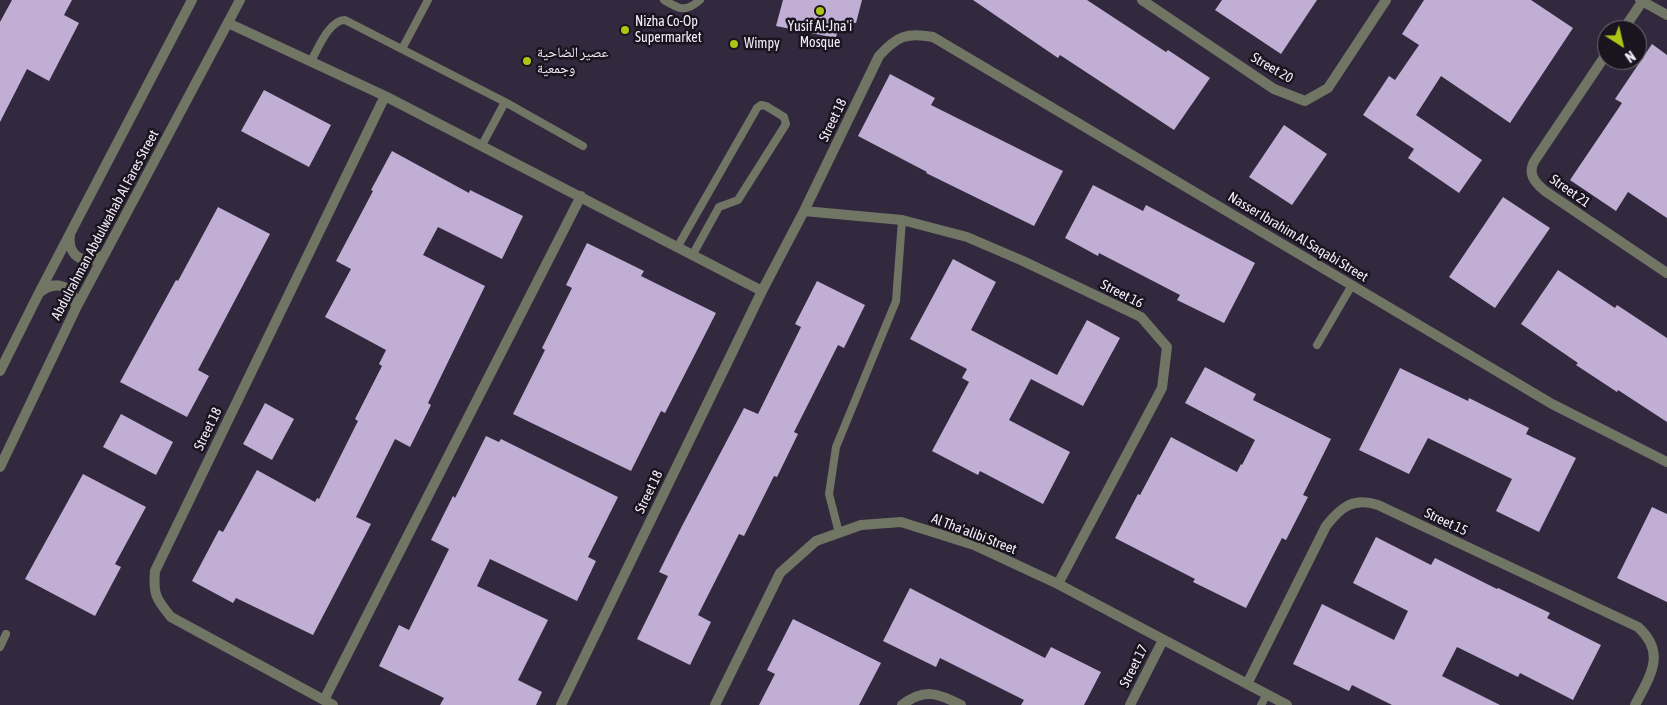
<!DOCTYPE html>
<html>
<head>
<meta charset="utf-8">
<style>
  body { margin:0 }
  #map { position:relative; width:1667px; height:705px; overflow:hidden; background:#33293e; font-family:"Asap Condensed",sans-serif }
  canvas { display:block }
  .north { position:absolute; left:1597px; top:20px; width:50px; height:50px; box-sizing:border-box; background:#19141e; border:1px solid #706b76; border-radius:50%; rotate:145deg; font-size:14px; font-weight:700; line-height:20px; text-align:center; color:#f3edfb }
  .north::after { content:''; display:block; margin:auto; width:18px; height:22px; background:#abc614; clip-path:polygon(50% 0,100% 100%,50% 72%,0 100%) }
</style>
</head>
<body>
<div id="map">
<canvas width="1667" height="705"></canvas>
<div class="north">N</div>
</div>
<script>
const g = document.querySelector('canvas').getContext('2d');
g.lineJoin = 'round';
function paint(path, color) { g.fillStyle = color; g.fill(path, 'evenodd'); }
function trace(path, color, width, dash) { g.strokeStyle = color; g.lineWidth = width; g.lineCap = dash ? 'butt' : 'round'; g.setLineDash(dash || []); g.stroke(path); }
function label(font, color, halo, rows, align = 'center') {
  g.font = font + ' "Asap Condensed","Noto Naskh Arabic",sans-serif'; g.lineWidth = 5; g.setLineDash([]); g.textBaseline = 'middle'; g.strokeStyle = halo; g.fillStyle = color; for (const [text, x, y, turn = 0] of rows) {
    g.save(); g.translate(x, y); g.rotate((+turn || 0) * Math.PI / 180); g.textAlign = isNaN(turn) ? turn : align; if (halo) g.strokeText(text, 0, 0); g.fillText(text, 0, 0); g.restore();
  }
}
paint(new Path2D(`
  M12 0H72L64 15 79 23 49 81 27 69 0 122V22Z
  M783 0H862L856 23 839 21 836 38 776 26Z
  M973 0H1087L1166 52 1168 50 1210 78 1174 130 1060 55 1058 58Z
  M1222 0H1317L1281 54 1215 10Z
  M1424 0H1531L1573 28 1510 123 1441 76 1416 115 1482 160 1459 193 1408 158 1414 149 1363 115 1389 76 1395 80 1419 45 1402 34Z
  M1652 44 1667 55V218L1628 192 1616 211 1570 180 1622 103 1615 99Z
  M890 74 935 98 931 105 1063 171 1034 226 926 173 927 172 858 136Z
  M264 90 331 125 309 167 241 131Z
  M1284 125 1327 154 1292 205 1249 177Z
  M392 151 469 193 470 190 523 216 502 259 438 227 423 255 485 286 428 403 431 405 410 447 395 439 356 517 371 524 313 635 236 598 233 603 192 581 219 530 223 532 257 470 315 502 317 498 319 499 358 421 355 419 382 366 379 364 386 350 325 317 351 269 336 261 373 191 371 190Z
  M1093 185 1143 211 1146 205 1255 263 1224 323 1177 300 1180 295 1099 253 1098 256 1065 238Z
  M1503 197 1550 228 1495 308 1449 277Z
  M218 207 270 234 198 370 209 376 187 417 120 382 176 280 178 281Z
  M587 243 644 271 641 276 716 313 665 413 661 411 631 471 513 414 545 350 542 348 572 288 566 285Z
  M953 259 996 282 971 330 1057 375 1087 320 1120 338 1083 406 1031 379 1009 420 1070 452 1043 504 980 471 978 475 932 451 969 382 962 378 967 369 910 339Z
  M1558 270 1615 308 1617 305 1667 338V422L1618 390 1617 392 1576 365 1578 363 1521 324Z
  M817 281 865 305 844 348 838 345 794 432 798 434 777 477 774 476 744 536 739 534 698 615 711 622 690 665 637 639 668 576 659 572 682 526 744 408 758 414 801 327 795 324Z
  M1205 367 1256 394 1253 400 1331 439 1303 495 1308 497 1286 540 1282 538 1246 608 1193 582 1195 579 1115 538 1138 494 1140 495 1171 437 1237 472 1241 464 1242 465 1255 440 1185 403Z
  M1400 368 1468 401 1469 398 1529 428 1526 434 1576 458 1539 532 1496 511 1512 479 1428 438 1409 474 1359 450Z
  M265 403 294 419 272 460 243 444Z
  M121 414 173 442 156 475 103 447Z
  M486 436 499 442 501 439 618 497 588 557 596 561 577 601 490 559 477 586 548 620 518 680 542 692 536 705H440L444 698 379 666 399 625 409 630 449 549 431 540 453 496 455 498Z
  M83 474 146 507 115 564 121 567 95 616 25 579Z
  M1652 507 1667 514V602L1617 578Z
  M1376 537 1431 565 1435 558 1497 589 1498 588 1550 613 1547 618 1601 645 1573 700 1520 673 1518 677 1457 647 1442 676 1500 705H1392L1352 685 1349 691 1293 664 1322 604 1394 640 1408 611 1353 583Z
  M910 588 1045 658 1051 647 1101 672 1084 705H1021L1024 700 940 658 936 667 883 641Z
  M793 619 881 663 859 705H759L775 674 767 670Z`), '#c0aed5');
trace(new Path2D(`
  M664 0C679 9 685 13 700 0
  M402 49 428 0
  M311 61C318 49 329 20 345 20L505 102 583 146
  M482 145 505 102
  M678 246 757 108 761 105 766 106 784 117 786 124 738 200 719 207 693 254
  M1317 345 1352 285
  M839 533 829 494 836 447 896 301 902 220
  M0 647 6 634
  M1261 705 1267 694`), '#717564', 8);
trace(new Path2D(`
  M1142 0 1274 89 1305 101 1328 88 1386 0
  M1640 0 1667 15
  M228 23 385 96 762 291
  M1623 30 1642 2
  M1607 53 1535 160C1527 173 1534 182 1545 191L1667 273
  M804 211 902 220 967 237 1023 261 1141 317 1167 347 1162 388 1058 584
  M1247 684 1326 526C1341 507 1353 497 1378 505L1638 627C1667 653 1650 676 1635 705
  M324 700 581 196
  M333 705 171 617C156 599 153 594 155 571L385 96
  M561 705 762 291 804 211 879 56C897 36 907 32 933 37L1515 382 1552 404 1667 462
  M715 705 780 573 816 541 861 525 901 522 974 545 1058 584 1287 705
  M902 705C924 688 938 693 961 705
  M1130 705 1163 640`), '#717564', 10);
trace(new Path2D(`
  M70 235C67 258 87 267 105 254
  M39 293C56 279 74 285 76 308
  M0 371 39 293 192 0
  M0 467 76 308 240 0`), '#717564', 10);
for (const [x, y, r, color] of [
  [820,11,5,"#abc614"],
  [625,30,5,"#abc614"],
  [734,44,5,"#abc614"],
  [527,61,5,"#abc614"]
]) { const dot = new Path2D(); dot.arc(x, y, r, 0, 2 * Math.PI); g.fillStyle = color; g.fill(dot); trace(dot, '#19141e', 2); }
label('14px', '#f3edfb', '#19141e', [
  ["Nizha Co-Op",635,22],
  ["Supermarket",635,38],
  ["Yusif Al-Jna'i",820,27,"center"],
  ["Mosque",820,43,"center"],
  ["Wimpy",744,44],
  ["عصير الضاحية",537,53],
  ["وجمعية",537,69]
], 'left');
label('14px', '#f3edfb', '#19141e', [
  ["Street 20",1272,68,30],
  ["Street 18",833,120,-64],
  ["Street 21",1570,191,35],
  ["Abdulrahman Abdulwahab Al Fares Street",105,225,-62],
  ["Nasser Ibrahim Al Saqabi Street",1298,237,31],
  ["Street 16",1122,294,27],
  ["Street 18",208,429,-64],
  ["Street 18",649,492,-64],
  ["Street 15",1446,522,25],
  ["Al Tha'alibi Street",974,534,21],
  ["Street 17",1134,666,-63]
]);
</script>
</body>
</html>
